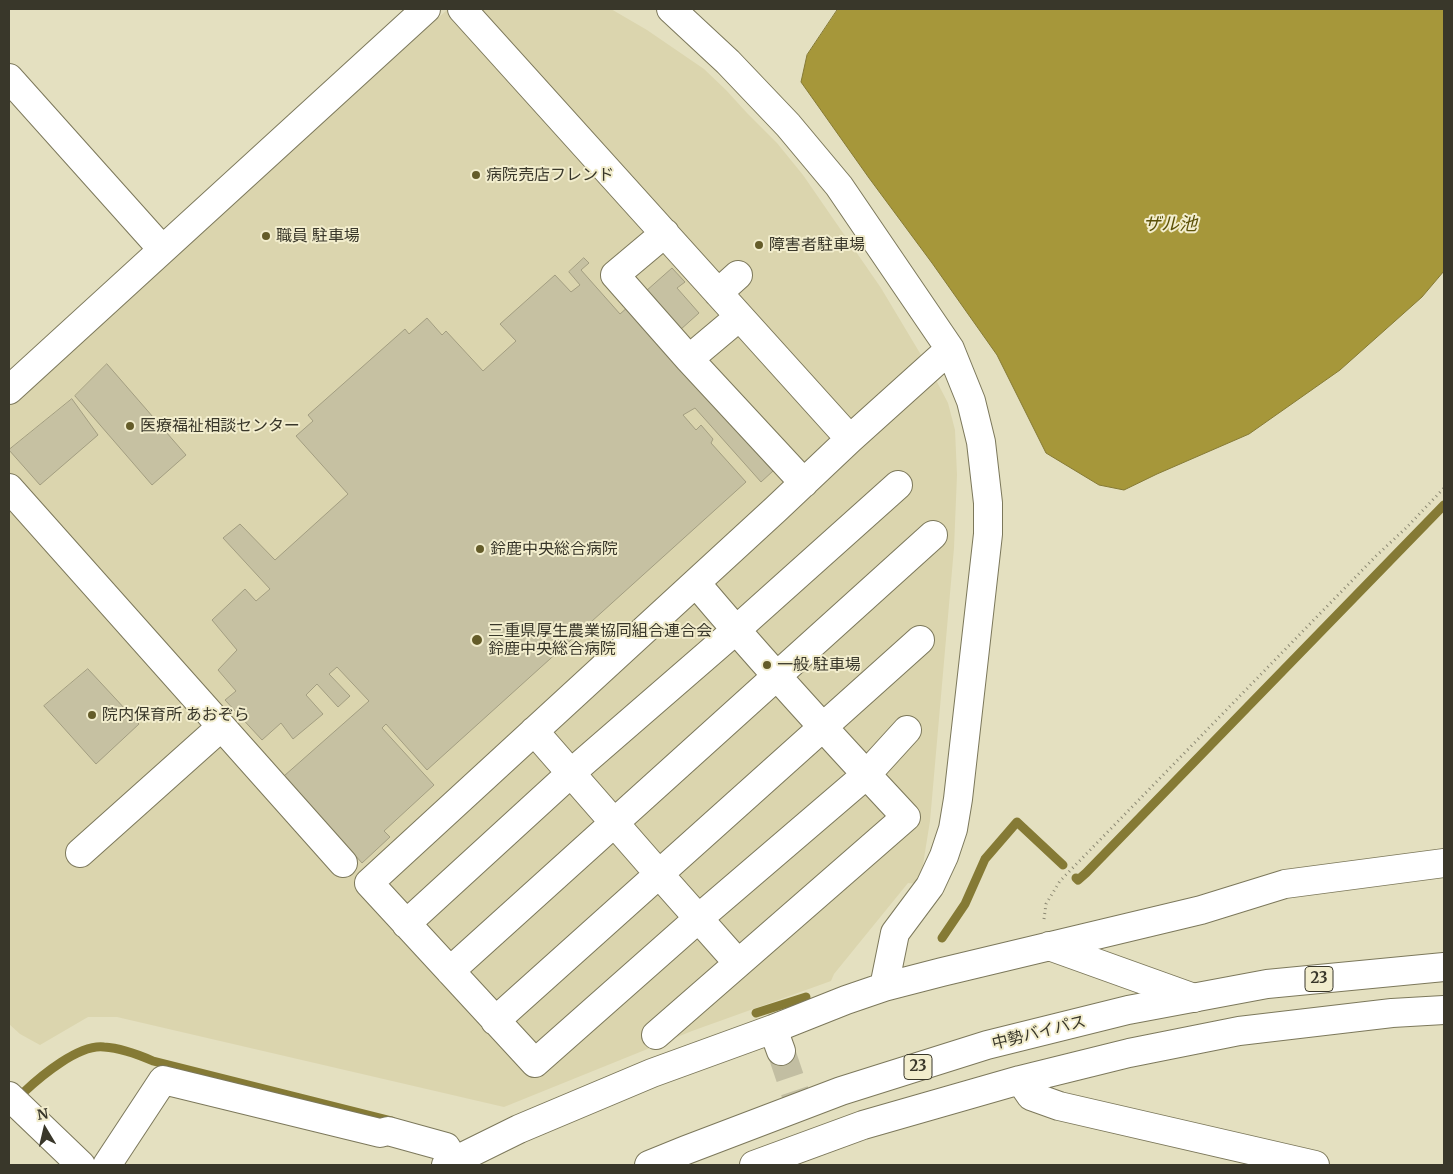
<!DOCTYPE html>
<html>
<head>
<meta charset="utf-8">
<style>
  body { margin:0 }
  #map { position:relative; width:1453px; height:1174px; overflow:hidden; background:#e4e0c0; font-family:Merriweather,serif }
  canvas { display:block }
  .frame { position:absolute; inset:0; border:10px solid #39372a; pointer-events:none }
  .north { position:absolute; left:20px; top:1104px; width:50px; height:50px; -webkit-text-stroke:4px #f2edcd; paint-order:stroke; rotate:351deg; font-size:14px; font-weight:700; line-height:20px; text-align:center; color:#39372a }
  .north::after { content:''; display:block; margin:auto; width:18px; height:22px; background:#39372a; clip-path:polygon(50% 0,100% 100%,50% 72%,0 100%) }
</style>
</head>
<body>
<div id="map">
<canvas width="1453" height="1174"></canvas>
<div class="frame"></div>
<div class="north">N</div>
</div>
<script>
const g = document.querySelector('canvas').getContext('2d');
g.lineJoin = 'round';
function paint(path, color) { g.fillStyle = color; g.fill(path, 'evenodd'); }
function trace(path, color, width, dash) { g.strokeStyle = color; g.lineWidth = width; g.lineCap = dash ? 'butt' : 'round'; g.setLineDash(dash || []); g.stroke(path); }
function label(font, color, halo, rows, align = 'center') {
  g.font = font + ' Merriweather,"Noto Sans JP",serif'; g.lineWidth = 4; g.setLineDash([]); g.textBaseline = 'middle'; g.strokeStyle = halo; g.fillStyle = color; for (const [text, x, y, turn = 0] of rows) {
    g.save(); g.translate(x, y); g.rotate((+turn || 0) * Math.PI / 180); g.textAlign = isNaN(turn) ? turn : align; if (halo) g.strokeText(text, 0, 0); g.fillText(text, 0, 0); g.restore();
  }
}
paint(new Path2D(`
  M448 9H611L647 30 704 69 726 90 747 113 777 143 803 175 881 288 936 380 948 403 955 430 957 475 954 548 930 821 921 877 917 884 908 883 834 974 831 981 692 1031 504 1107 117 1017H88L40 1045 20 1034 9 1024V404Z`), '#dbd5ae');
const water = new Path2D(`
  M838 9H1444V271L1422 297 1340 370 1249 434 1157 474 1124 490 1099 485 1046 453 997 355 932 263 869 178 801 82 807 55Z`);
paint(water, '#a6973a');
trace(water, '#857a35', 1);
trace(new Path2D(`
  M1076 878 1078 880 1086 873 1444 505
  M942 938 965 904 985 859 1017 822 1063 865
  M756 1013 806 997
  M24 1092C41 1076 79 1044 104 1047 121 1048 137 1054 153 1061L392 1121`), '#857a35', 9);
const building = new Path2D(`
  M584 258 589 263 581 270 620 314 672 268 685 282 677 288 699 313 661 347 773 471 761 482 695 408 683 415 696 430 701 425 713 439 711 443 746 482 427 770 386 724 382 728 434 785 384 831 390 837 362 863 284 776 369 701 337 667 329 674 350 696 338 707 317 684 306 695 323 714 293 739 281 723 262 740 225 700 236 691 218 670 237 650 212 620 245 589 256 601 270 589 223 538 240 524 275 560 348 494 296 436 313 421 308 415 405 329 409 334 427 318 442 335 446 331 483 371 516 341 500 324 555 275 571 292 580 285 569 272Z
  M107 364 186 455 152 485 75 396Z
  M72 399 98 435 40 485 9 450Z
  M88 669 139 724 96 764 44 706Z`);
paint(building, '#c6c1a2');
trace(building, '#a39e81', 1);
trace(new Path2D(`
  M781 1051 806 1125`), '#c2bea2', 28, [28, 14]);
const minor = new Path2D(`
  M462 9 850 439
  M9 78 162 249
  M665 233 615 275 689 359 804 483
  M718 293 738 275
  M689 359 739 317
  M9 390 426 9
  M9 488 343 863
  M907 730 866 775 699 918 535 1063 369 883 776 509 850 439 950 349
  M534 731 659 874 738 963
  M80 853 221 727
  M406 924 571 773 736 630 898 485
  M1049 946 1194 998
  M450 971 933 535
  M884 987 942 972 1201 910 1285 884 1444 863
  M495 1021 920 640
  M773 1029 781 1051
  M656 1035 906 817C834 740 763 663 696 583
  M1020 1080 1031 1096 1059 1106 1315 1165
  M9 1096 81 1165
  M107 1165 163 1080 380 1133 388 1131 446 1147 455 1161
  M446 1165 519 1129 652 1073 773 1029 846 1000 884 987 895 933 930 886 944 856 953 829 958 799 988 534V503L981 442 971 401 950 349 839 186 788 125 728 62 671 9
  M754 1165 863 1125 1020 1080 1129 1053 1239 1031 1392 1013 1444 1010`);
const highway = new Path2D(`
  M649 1165 686 1150 841 1091 987 1045 1128 1010 1267 984 1444 967`);
trace(minor, '#7c785b', 30);
trace(highway, '#7c785b', 30);
trace(new Path2D(`
  M1044 919 1046 904 1060 881 1376 556 1406 528 1444 488`), '#8c8973', 3, [1, 4]);
trace(minor, '#fff', 28);
trace(highway, '#fff', 28);
for (const [x, y, r, color] of [
  [476,175,5,"#645c29"],
  [266,236,5,"#645c29"],
  [759,245,5,"#645c29"],
  [130,426,5,"#645c29"],
  [480,549,5,"#645c29"],
  [477,640,6,"#645c29"],
  [767,665,5,"#645c29"],
  [92,715,5,"#645c29"]
]) { const dot = new Path2D(); dot.arc(x, y, r, 0, 2 * Math.PI); g.fillStyle = color; g.fill(dot); trace(dot, '#f2edcd', 2); }
for (const [x, y, w] of [
  [1319,979,28],
  [918,1067,28]
]) { const box = new Path2D(); box.roundRect(x - w / 2, y - 12.5, w, 25, 4); g.fillStyle = '#f2edcd'; g.fill(box); trace(box, '#39372a', 1); }
label('bold 15px', '#39372a', null, [
  ["23",1319,979],
  ["23",918,1067]
]);
label('16px', '#39372a', '#f2edcd', [
  ["病院売店フレンド",486,175],
  ["職員 駐車場",276,236],
  ["障害者駐車場",769,245],
  ["医療福祉相談センター",140,426],
  ["鈴鹿中央総合病院",490,549],
  ["三重県厚生農業協同組合連合会",488,631],
  ["鈴鹿中央総合病院",488,649],
  ["一般 駐車場",777,665],
  ["院内保育所 あおぞら",102,715]
], 'left');
label('16px', '#39372a', '#f2edcd', [
  ["中勢バイパス",1039,1033,-14]
]);
label('italic 18px', '#5b5107', '#f2edcd', [
  ["ザル池",1170,225]
]);
</script>
</body>
</html>
